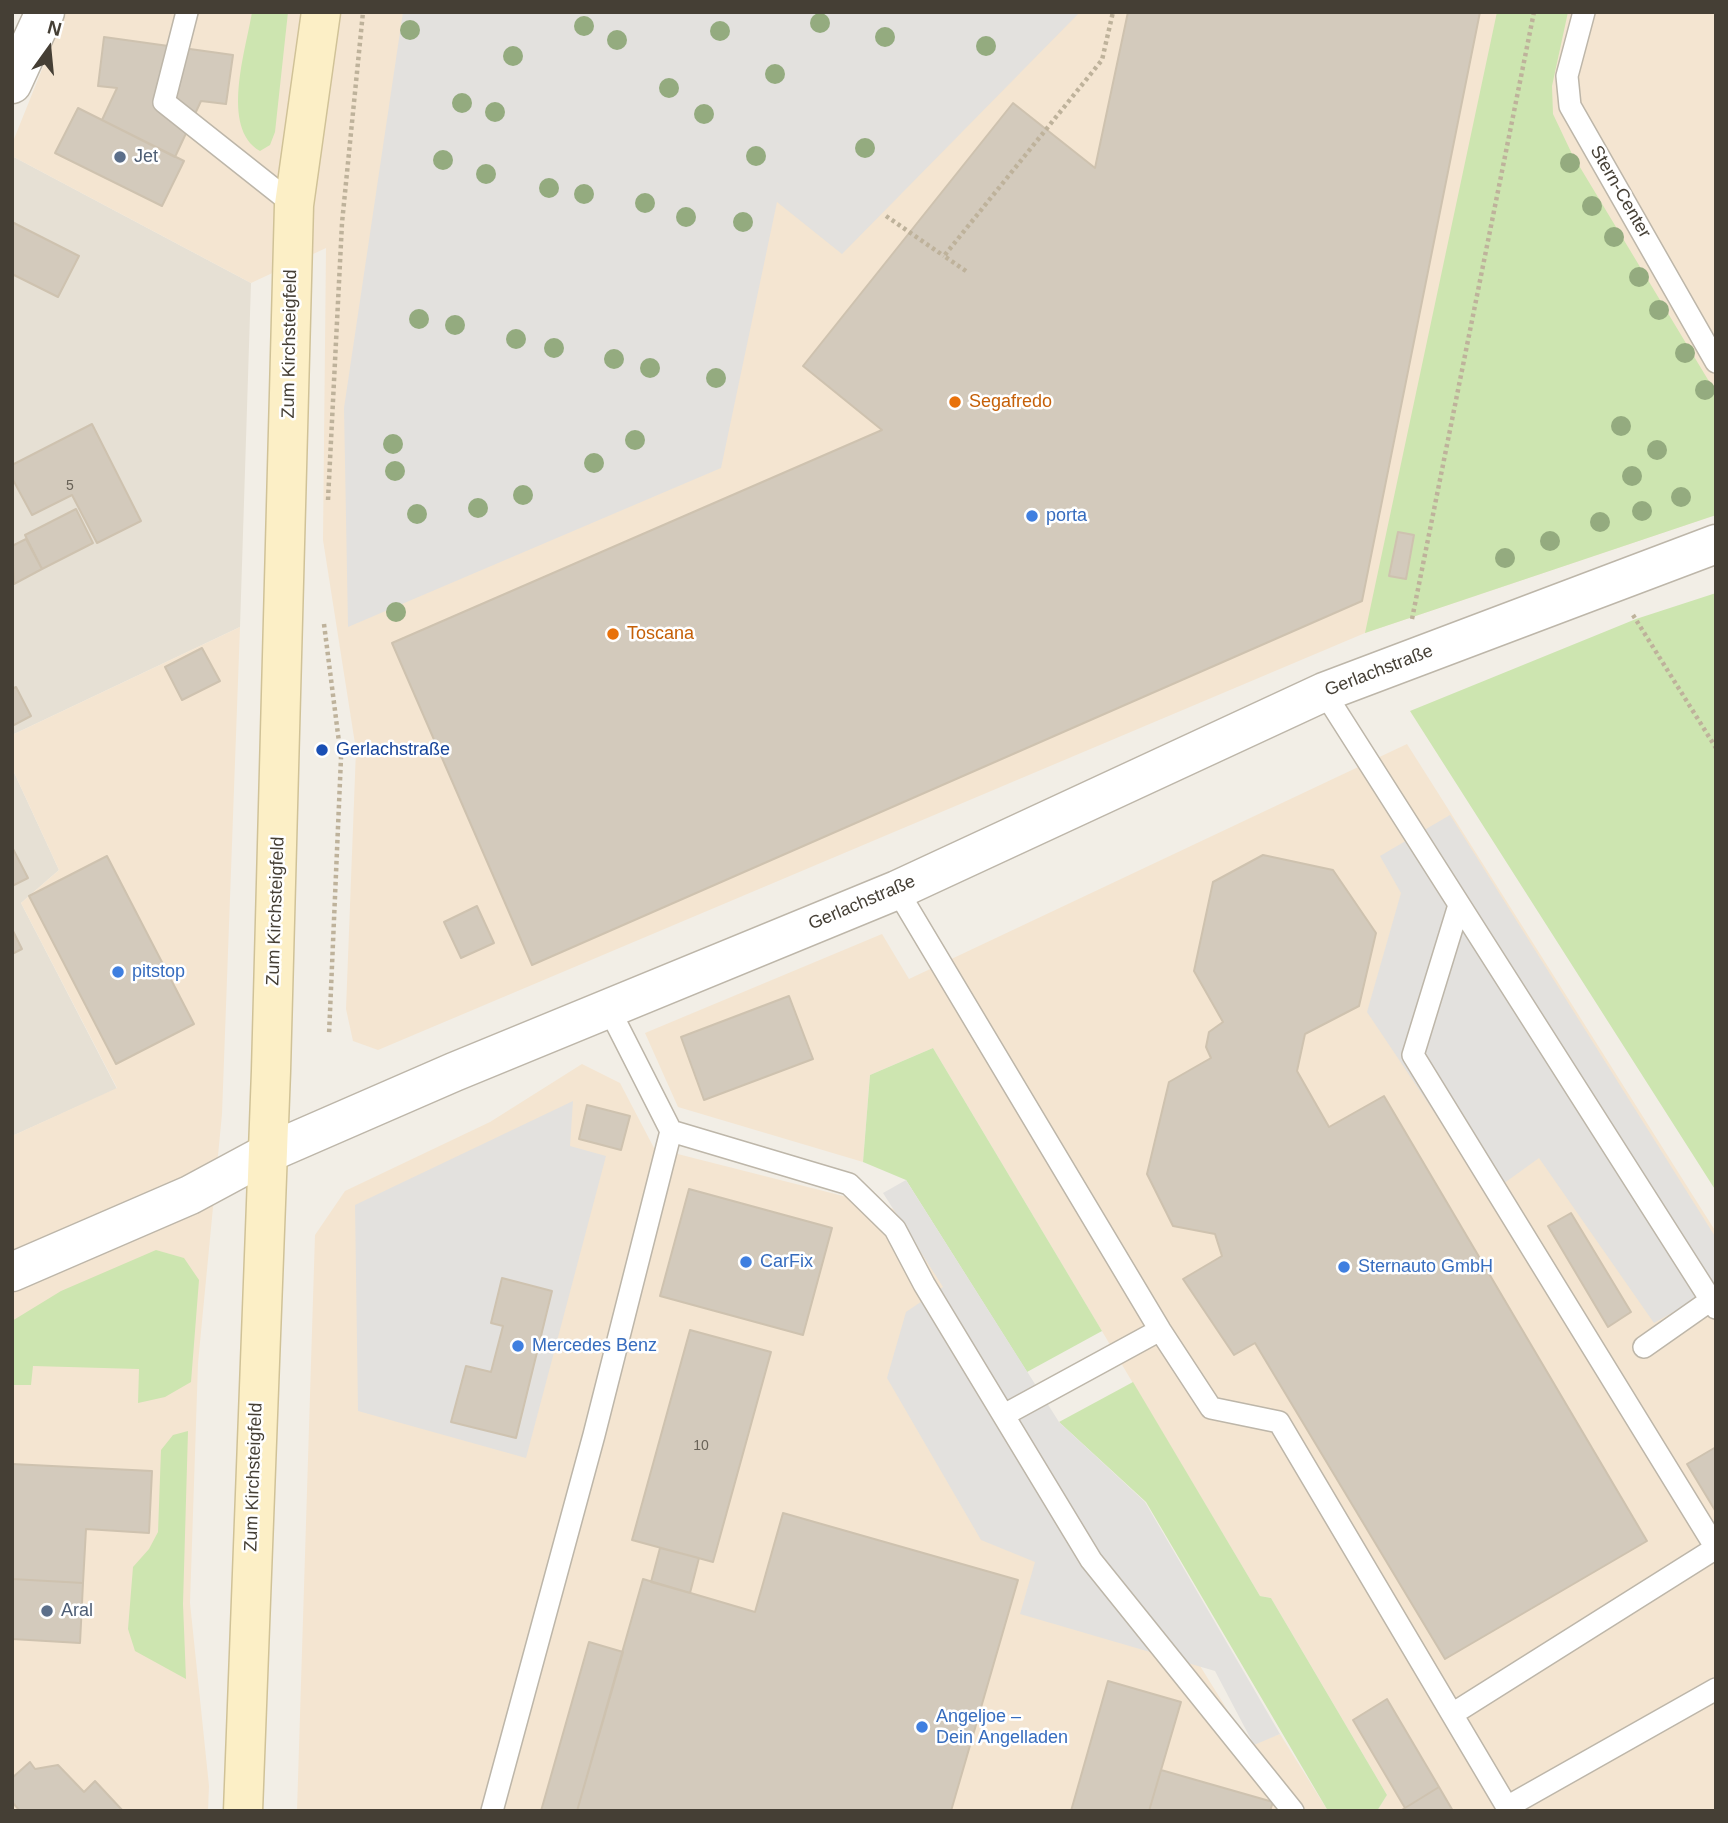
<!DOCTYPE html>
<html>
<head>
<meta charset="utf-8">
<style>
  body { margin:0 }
  #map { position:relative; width:1728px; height:1823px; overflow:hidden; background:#f2eee6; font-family:Arial,sans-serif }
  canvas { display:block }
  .frame { position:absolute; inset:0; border:14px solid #453f35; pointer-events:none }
  .north { position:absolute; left:14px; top:14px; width:70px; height:70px; -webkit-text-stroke:5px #fff; paint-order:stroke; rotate:15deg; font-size:19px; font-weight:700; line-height:28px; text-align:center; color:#453f35 }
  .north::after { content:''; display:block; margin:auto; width:24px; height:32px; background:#453f35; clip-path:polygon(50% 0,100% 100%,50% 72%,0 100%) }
</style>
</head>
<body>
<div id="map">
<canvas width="1728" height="1823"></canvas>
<div class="frame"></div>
<div class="north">N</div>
</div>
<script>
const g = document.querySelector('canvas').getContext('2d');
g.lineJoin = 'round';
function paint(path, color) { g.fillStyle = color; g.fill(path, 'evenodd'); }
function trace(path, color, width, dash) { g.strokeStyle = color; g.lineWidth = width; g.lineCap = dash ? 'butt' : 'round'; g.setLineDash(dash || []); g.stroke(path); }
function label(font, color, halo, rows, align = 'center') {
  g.font = font + ' Arial,sans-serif'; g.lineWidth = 5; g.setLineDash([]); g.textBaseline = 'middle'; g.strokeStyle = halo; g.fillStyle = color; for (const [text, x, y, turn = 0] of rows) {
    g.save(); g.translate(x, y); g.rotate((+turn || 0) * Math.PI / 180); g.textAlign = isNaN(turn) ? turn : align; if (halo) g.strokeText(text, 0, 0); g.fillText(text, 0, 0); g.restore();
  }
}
paint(new Path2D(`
  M12 156 251 283 240 627 12 735Z
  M12 768 59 870 21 903 117 1089 12 1136Z`), '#e6e0d4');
paint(new Path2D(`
  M65 12H1716V515L1365 633 378 1050 353 1041 346 1009 356 750 323 540 326 248 251 283 12 156V144Z
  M240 627 222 1114 198 1363 190 1603 209 1786 208 1811H12V1136L117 1088 21 903 59 870 12 768V735Z
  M1407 744 1716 1232V1811H1377L1387 1795 1271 1598 1260 1596 933 1048 870 1075 863 1162 678 1107 645 1033 882 934 909 979Z
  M582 1064 620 1083 654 1148 922 1216 1249 1745 1280 1734 1328 1811H297L315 1235 345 1191 490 1122Z`), '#f4e5d1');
paint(new Path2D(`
  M252 12H288L275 132 270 145 260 151C220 128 246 50 252 12Z
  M1497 12H1568L1552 86 1553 114 1572 154 1716 393V515L1365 633Z
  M1716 593V1191L1410 711 1636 619Z
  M933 1048 1102 1331 1027 1372 906 1180 863 1162 870 1075Z
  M156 1250 184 1258 199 1280 191 1382 165 1397 138 1403 139 1369 33 1366 31 1385H12V1321L61 1291Z
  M1133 1382 1260 1596 1271 1598 1387 1795 1377 1811H1328L1146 1502 1059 1422Z
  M188 1431 183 1604 186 1679 135 1651 128 1629 133 1567 149 1549 158 1532 161 1450 173 1435Z`), '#cde5b0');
paint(new Path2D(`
  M403 12H1080L842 254 777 202 721 468 348 627 344 408Z
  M1450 815 1716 1238V1288L1654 1323 1539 1158 1489 1194 1367 1012 1401 893 1380 856Z
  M573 1101 570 1146 606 1156 526 1458 358 1411 355 1205Z
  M906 1180 1059 1422 1145 1502 1280 1734 1254 1745 1215 1671 1020 1614 1035 1562 981 1540 887 1378 906 1312 943 1287 883 1193Z`), '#e3e1de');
const building = new Path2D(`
  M1128 12H1480L1362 601 532 965 392 643 882 430 803 366 1013 103 1095 168Z
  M104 37 233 55 226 104 201 101 175 157 102 120 117 88 98 86Z
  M78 108 184 161 162 206 55 153Z
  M12 222 79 256 58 297 12 274Z
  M92 424 141 521 97 543 72 495 32 515 12 478V465Z
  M76 509 93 543 42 569 25 535Z
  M1398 532 1414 535 1406 579 1389 576Z
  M26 539 42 569 14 584 12 546Z
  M202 648 220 681 182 700 165 667Z
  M16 687 31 716 12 726V689Z
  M12 847 28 878 12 886Z
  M1263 855 1333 870 1376 933 1359 1006 1305 1034 1297 1071 1329 1127 1384 1096 1647 1541 1445 1659 1255 1343 1234 1355 1183 1279 1222 1256 1215 1234 1173 1226 1147 1174 1169 1082 1211 1058 1206 1047 1209 1032 1223 1022 1194 971 1213 882Z
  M107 856 194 1024 116 1064 29 896Z
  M477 906 494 943 461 958 444 922Z
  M12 929 22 949 12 954Z
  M789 996 813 1059 704 1100 681 1037Z
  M587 1105 630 1116 621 1150 579 1139Z
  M689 1189 832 1228 803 1335 660 1296Z
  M1571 1213 1631 1312 1608 1327 1548 1226Z
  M502 1278 552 1291 516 1438 451 1422 466 1366 491 1372 503 1326 491 1323Z
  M690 1330 771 1352 713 1562 632 1540Z
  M1716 1447V1512L1687 1464Z
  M12 1464 152 1471 149 1533 86 1529 83 1583 12 1579Z
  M783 1513 1018 1580 951 1811H577L643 1579 755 1612Z
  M660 1548 699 1558 690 1593 651 1582Z
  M12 1579 83 1583 80 1643 12 1639Z
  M589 1642 623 1652 577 1811H541Z
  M1108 1681 1181 1702 1149 1811H1071Z
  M1387 1699 1439 1787 1405 1808 1353 1720Z
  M30 1762 35 1769 58 1765 84 1792 95 1781 123 1811H20L12 1802V1778Z
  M1161 1770 1273 1802 1270 1811H1149Z
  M1439 1787 1453 1811H1400L1405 1808Z`);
paint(building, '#d3cabc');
trace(building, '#cec2af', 2);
const lane = new Path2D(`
  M187 12 164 102 294 205
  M1584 12 1567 76 1570 106 1716 362
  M1324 692 1716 1308
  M897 890 1160 1330 1211 1408 1279 1422 1507 1807 1716 1689
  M671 1131 849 1184 895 1229 924 1284 1091 1560 1293 1811
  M1644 1347 1711 1300
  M1004 1415 1160 1330
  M1454 1713 1716 1548 1413 1055 1459 905
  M492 1811 594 1435 671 1131 608 1007`);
const street = new Path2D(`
  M12 84 45 12
  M12 1272 190 1195 268 1153 454 1072 897 890 1324 692 1716 544`);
const secondary = new Path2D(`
  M243 1811 271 1071 294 205 321 12`);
trace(lane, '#bdb6a9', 24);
trace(street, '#bdb6a9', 41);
trace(secondary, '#d0c297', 41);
trace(new Path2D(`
  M886 216 944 256
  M966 271 944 256 1102 60 1113 12
  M328 500 342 223 363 12
  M1633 615 1716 748
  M1412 619 1534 12
  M324 624 341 758 329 1035`), '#beb29b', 4.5, [3.5, 3.5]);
trace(lane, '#fff', 21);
trace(street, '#fff', 38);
trace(secondary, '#fcefc6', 38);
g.fillStyle = '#94ab7f';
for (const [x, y] of [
  [820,23],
  [584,26],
  [410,30],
  [720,31],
  [885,37],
  [617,40],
  [986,46],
  [513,56],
  [775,74],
  [669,88],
  [462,103],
  [495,112],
  [704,114],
  [865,148],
  [756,156],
  [443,160],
  [1570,163],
  [486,174],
  [549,188],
  [584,194],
  [645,203],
  [1592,206],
  [686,217],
  [743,222],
  [1614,237],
  [1639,277],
  [1659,310],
  [419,319],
  [455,325],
  [516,339],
  [554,348],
  [1685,353],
  [614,359],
  [650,368],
  [716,378],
  [1705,390],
  [1621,426],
  [635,440],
  [393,444],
  [1657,450],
  [594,463],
  [395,471],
  [1632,476],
  [523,495],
  [1681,497],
  [478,508],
  [1642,511],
  [417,514],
  [1600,522],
  [1550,541],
  [1505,558],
  [396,612]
]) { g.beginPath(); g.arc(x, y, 10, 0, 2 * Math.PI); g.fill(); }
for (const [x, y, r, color] of [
  [120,157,7,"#5c6f8a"],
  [955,402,7,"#e8710a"],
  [1032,516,7,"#3f7fe0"],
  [613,634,7,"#e8710a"],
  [322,750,7,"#1a4fb4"],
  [118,972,7,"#3f7fe0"],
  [746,1262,7,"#3f7fe0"],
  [1344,1267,7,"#3f7fe0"],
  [518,1346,7,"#3f7fe0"],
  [47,1611,7,"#5c6f8a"],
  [922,1727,7,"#3f7fe0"]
]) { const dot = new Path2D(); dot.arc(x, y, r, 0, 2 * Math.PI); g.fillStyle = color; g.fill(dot); trace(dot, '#fff', 2.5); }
label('14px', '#686257', null, [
  ["5",70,486],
  ["10",701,1446]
]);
label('18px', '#4e5e75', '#fff', [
  ["Jet",134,157],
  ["Aral",61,1611]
], 'left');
label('18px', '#453f35', '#fff', [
  ["Stern-Center",1620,192,60],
  ["Zum Kirchsteigfeld",290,344,-89],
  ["Gerlachstraße",1379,671,-21],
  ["Gerlachstraße",862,903,-23],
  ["Zum Kirchsteigfeld",276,911,-88],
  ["Zum Kirchsteigfeld",254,1477,-88]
]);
label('18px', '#c56008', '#fff', [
  ["Segafredo",969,402],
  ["Toscana",627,634]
], 'left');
label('18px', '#366cbe', '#fff', [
  ["porta",1046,516],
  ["pitstop",132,972],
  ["CarFix",760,1262],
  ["Sternauto GmbH",1358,1267],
  ["Mercedes Benz",532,1346],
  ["Angeljoe –",936,1717],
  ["Dein Angelladen",936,1738]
], 'left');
label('18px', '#164399', '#fff', [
  ["Gerlachstraße",336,750]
], 'left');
</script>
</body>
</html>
